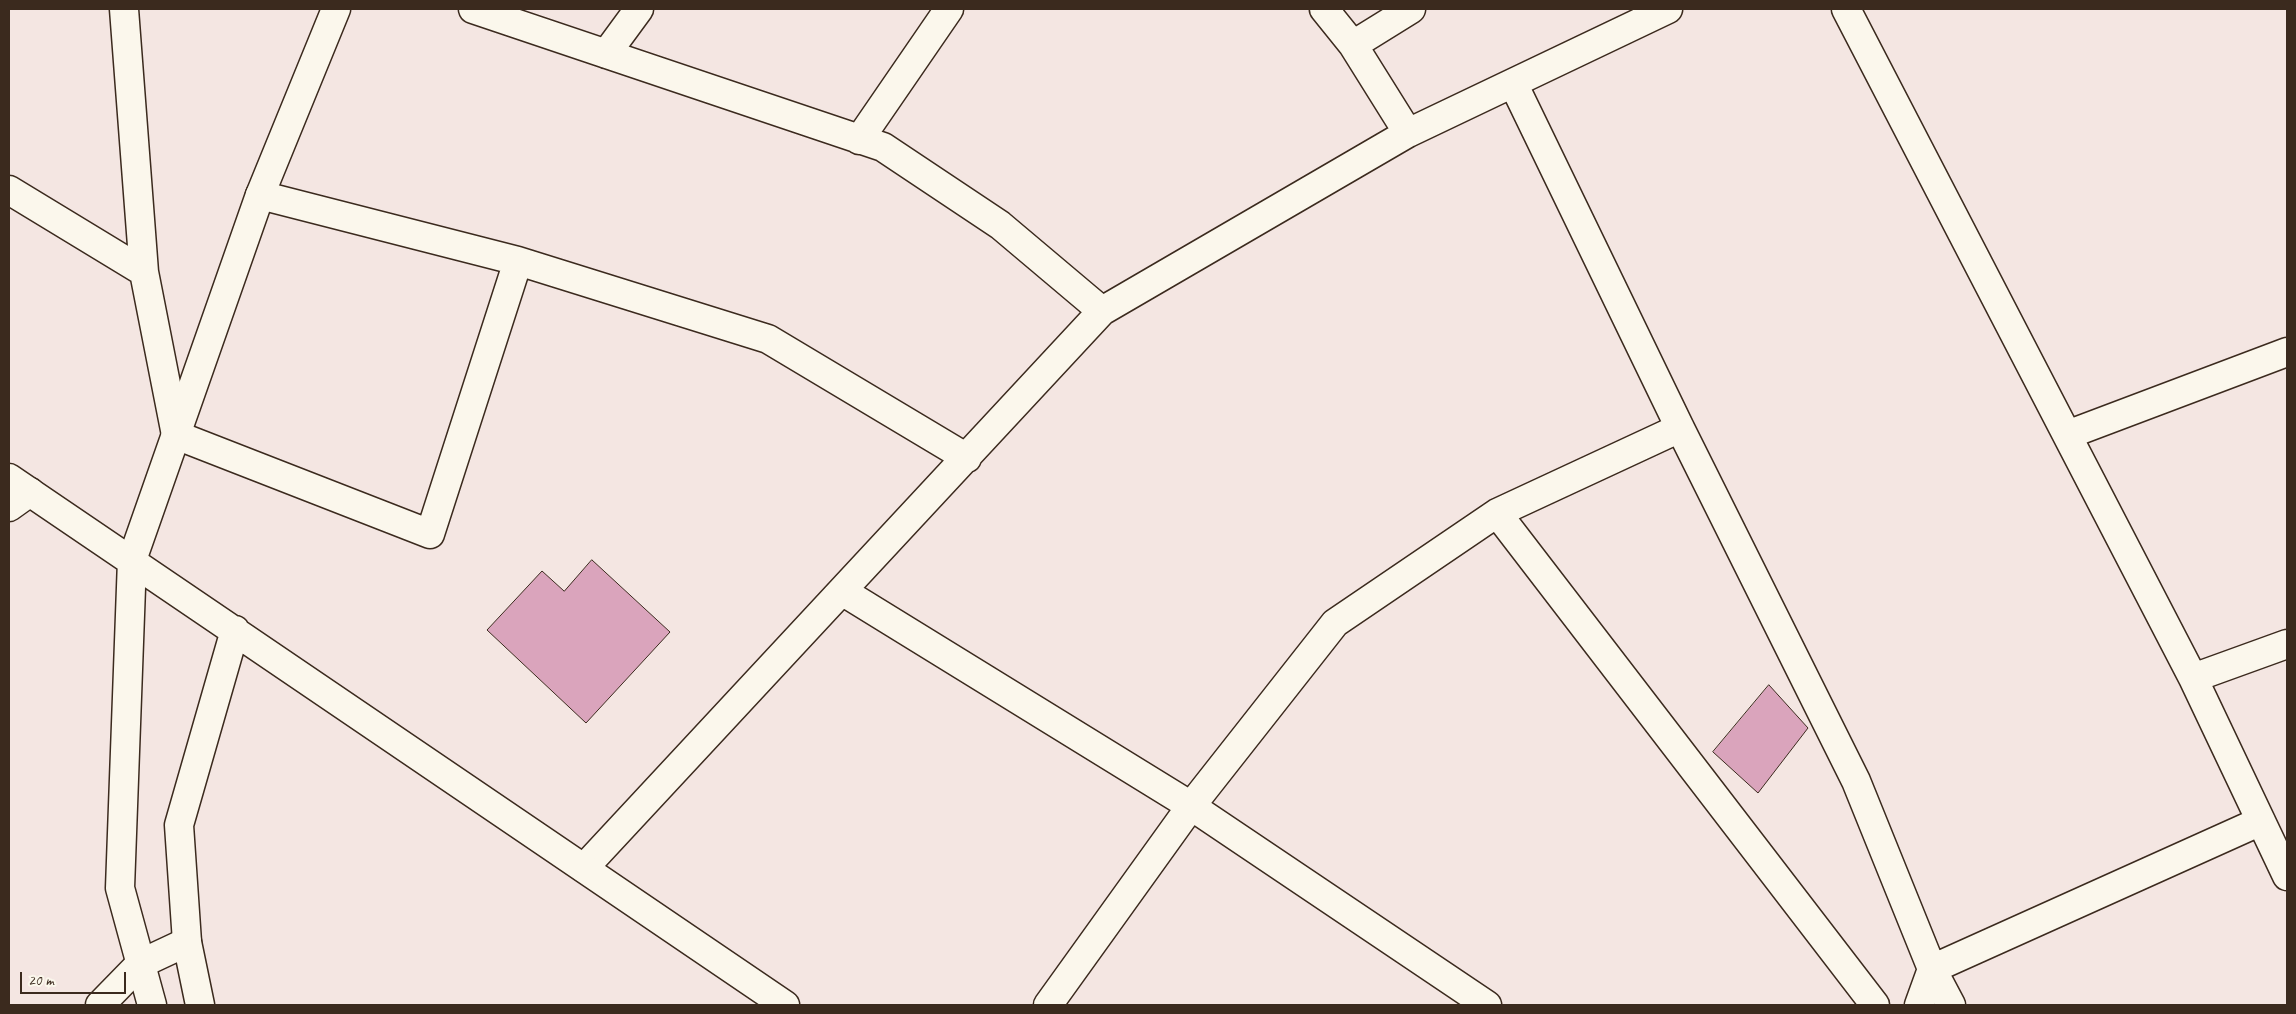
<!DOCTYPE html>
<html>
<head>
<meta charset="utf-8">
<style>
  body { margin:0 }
  #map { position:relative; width:2296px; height:1014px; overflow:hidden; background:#f4e6e2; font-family:Caveat,sans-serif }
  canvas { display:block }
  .frame { position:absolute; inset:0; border:10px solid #3b2a1e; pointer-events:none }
  .scale { position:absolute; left:20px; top:972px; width:106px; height:22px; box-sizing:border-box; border:2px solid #3b2a1e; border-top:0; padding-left:6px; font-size:15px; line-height:18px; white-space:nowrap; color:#3b2a1e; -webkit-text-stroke:4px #fbf7ec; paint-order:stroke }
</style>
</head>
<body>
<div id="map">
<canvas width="2296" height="1014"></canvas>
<div class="frame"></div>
<div class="scale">20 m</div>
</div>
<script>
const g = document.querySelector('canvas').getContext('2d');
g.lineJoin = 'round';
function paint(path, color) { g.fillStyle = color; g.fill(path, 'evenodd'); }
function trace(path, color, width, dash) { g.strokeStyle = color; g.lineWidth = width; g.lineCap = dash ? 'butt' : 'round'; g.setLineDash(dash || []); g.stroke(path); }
const building = new Path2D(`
  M592 560 670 632 586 723 487 630 542 571 564 591Z
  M1769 685 1808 728 1758 793 1713 752Z`);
paint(building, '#daa4bc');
trace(building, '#3b2a1e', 1);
const minor = new Path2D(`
  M124 9 144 272 176 435 430 534 518 261
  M473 9 883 147 1000 225 1102 311
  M1324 9 1353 45 1408 133
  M1846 9 2193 678 2287 876
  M1353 45 1411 9
  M606 54 639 9
  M1513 83 1680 428 1856 781 1932 969 1919 1005
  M859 140 949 9
  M9 190 144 272
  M260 195 518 261 768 339 967 458
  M2067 435 2287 352
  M9 507 30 492
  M1497 513 1875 1005
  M842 591 1191 806 1487 1005
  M2193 678 2287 644
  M584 868 1102 311 1408 133 1668 9
  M100 1005 140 964 187 942
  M1048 1005 1191 806 1335 623 1497 513 1680 428
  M1951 1005 1932 969 2261 821`);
const tertiary = new Path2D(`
  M132 560 260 195 336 9`);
const secondary = new Path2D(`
  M9 478 785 1005
  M132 560 120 888 152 1005
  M200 1005 187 942 179 825 235 630`);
trace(minor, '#3b2a1e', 31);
trace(tertiary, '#3b2a1e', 31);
trace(secondary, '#3b2a1e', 31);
trace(minor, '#fbf7ec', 28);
trace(tertiary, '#fbf7ec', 28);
trace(secondary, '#fbf7ec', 28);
</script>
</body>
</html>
